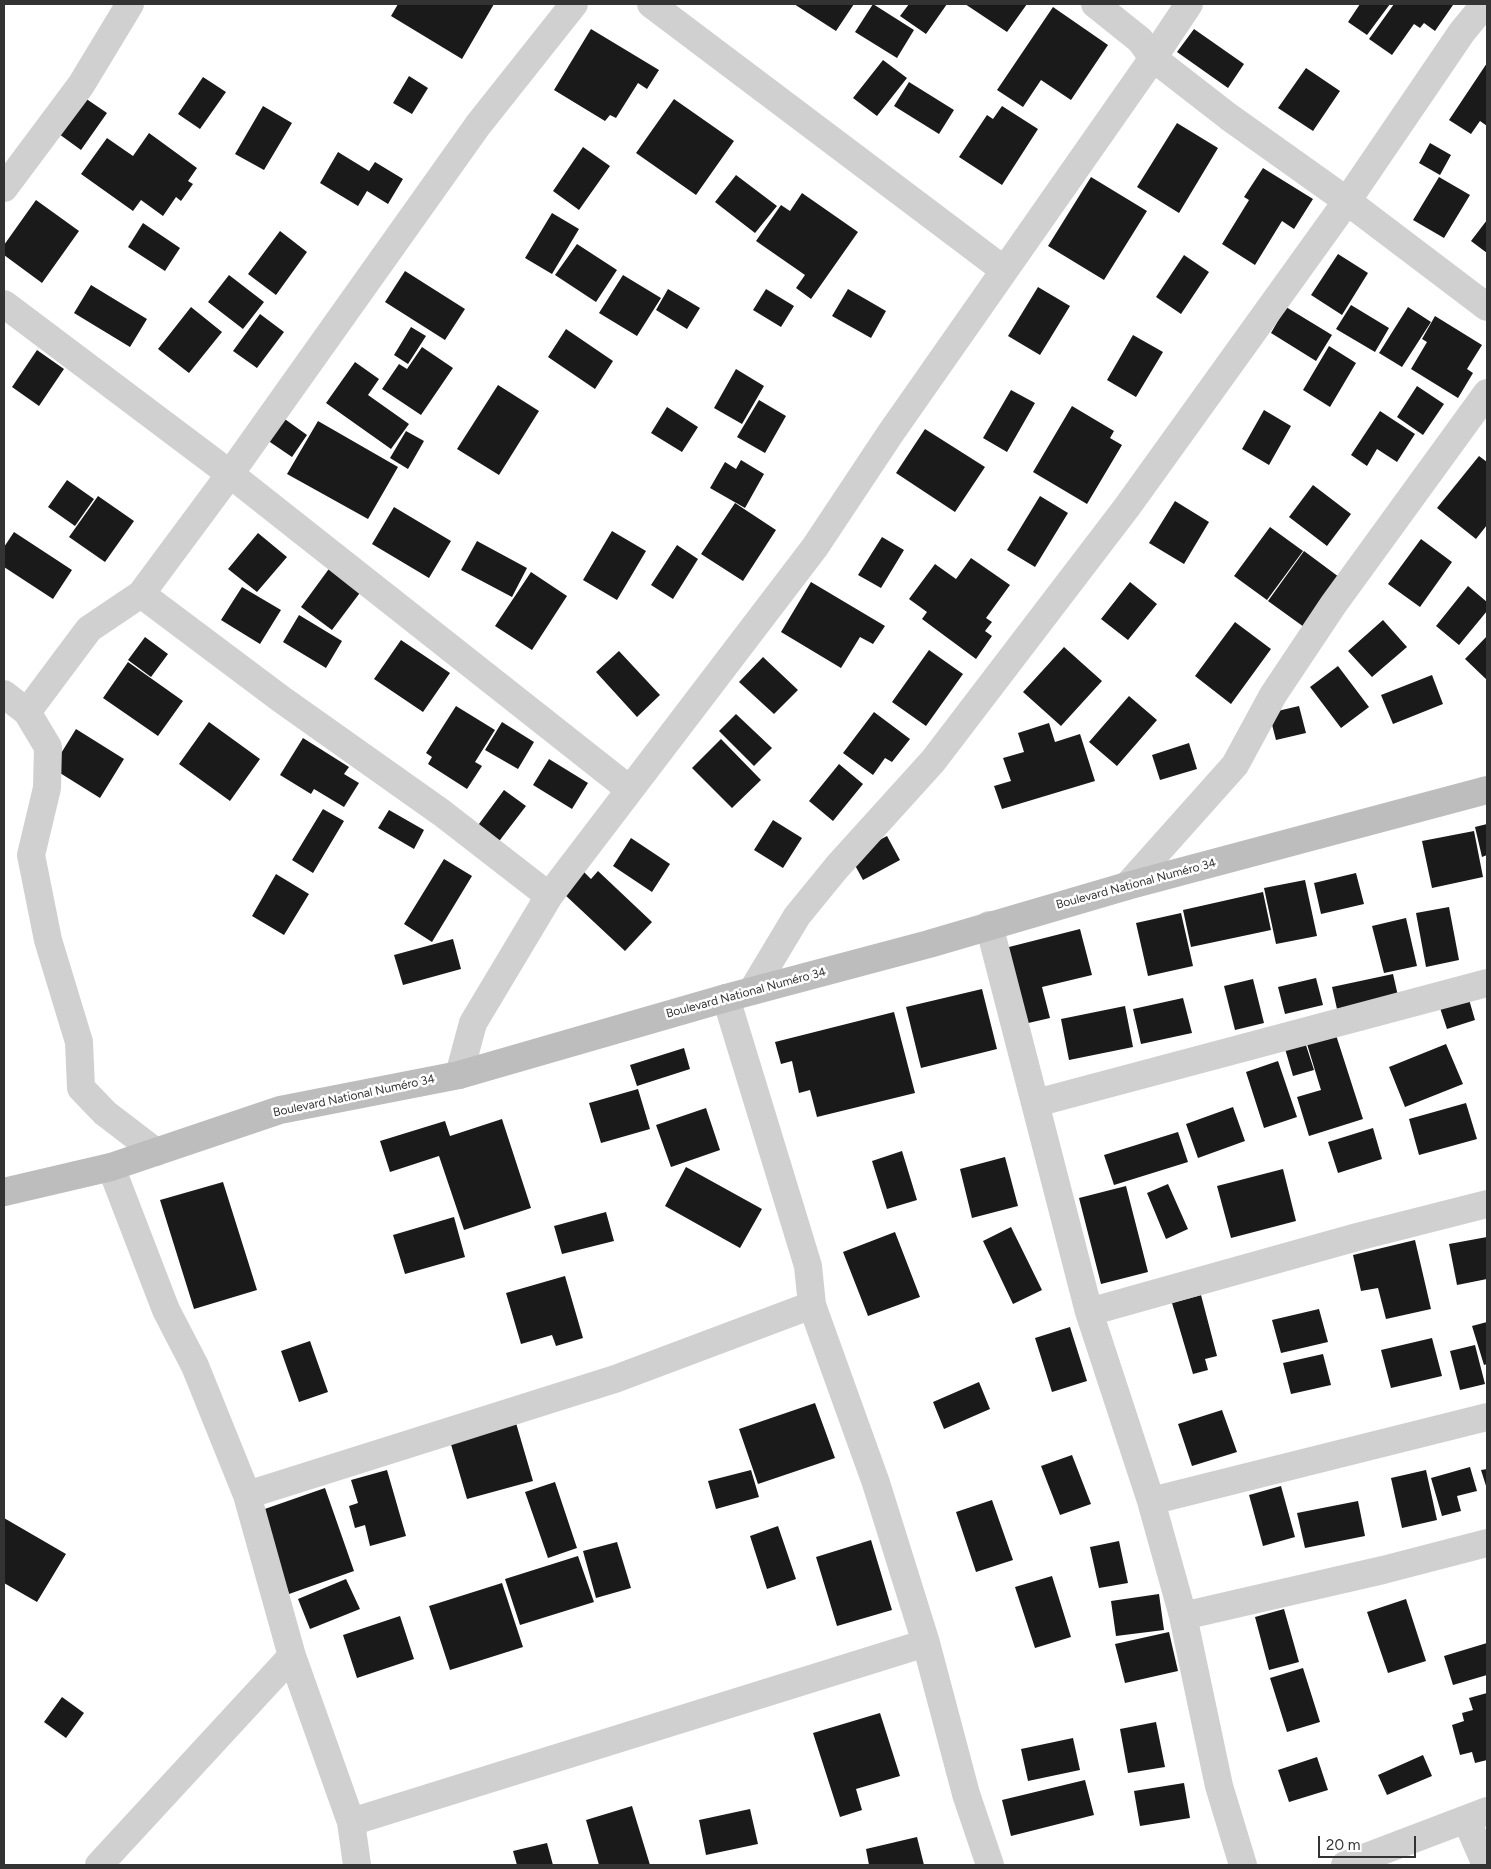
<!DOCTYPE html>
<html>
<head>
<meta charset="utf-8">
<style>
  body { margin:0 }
  #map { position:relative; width:1491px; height:1869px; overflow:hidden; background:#fff; font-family:Figtree,sans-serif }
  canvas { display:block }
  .frame { position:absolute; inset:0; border:5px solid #333; pointer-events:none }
  .scale { position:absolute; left:1318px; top:1836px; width:98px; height:22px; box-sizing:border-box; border:2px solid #333; border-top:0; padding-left:6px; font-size:15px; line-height:18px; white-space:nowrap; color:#333; -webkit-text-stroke:4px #fff; paint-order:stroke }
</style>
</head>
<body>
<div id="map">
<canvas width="1491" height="1869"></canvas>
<div class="frame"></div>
<div class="scale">20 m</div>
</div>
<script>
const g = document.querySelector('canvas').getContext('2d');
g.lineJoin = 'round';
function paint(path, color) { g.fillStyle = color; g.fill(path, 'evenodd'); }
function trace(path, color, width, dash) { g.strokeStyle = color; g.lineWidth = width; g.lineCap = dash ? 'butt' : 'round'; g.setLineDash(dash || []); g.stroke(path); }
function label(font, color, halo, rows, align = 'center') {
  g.font = font + ' Figtree,sans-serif'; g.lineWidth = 5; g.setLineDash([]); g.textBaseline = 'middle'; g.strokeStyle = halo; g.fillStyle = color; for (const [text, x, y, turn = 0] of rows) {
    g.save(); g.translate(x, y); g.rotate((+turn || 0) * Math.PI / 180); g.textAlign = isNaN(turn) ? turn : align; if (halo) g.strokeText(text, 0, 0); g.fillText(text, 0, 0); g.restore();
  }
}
paint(new Path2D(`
  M398 4H494L462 59 391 16Z
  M794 4H854L836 31Z
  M873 4 914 30 897 58 855 32Z
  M909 4H947L926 34 900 16Z
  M965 4H1027L1007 32Z
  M1360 4H1390L1367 35 1348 22Z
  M1394 4H1450L1453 5 1435 31 1424 23 1420 28 1414 24 1392 55 1369 39Z
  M1053 7 1108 45 1071 100 1041 80 1023 107 997 90Z
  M591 29 659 70 647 89 638 83 616 118 610 115 605 121 554 90Z
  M1194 29 1244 64 1228 88 1177 52Z
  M883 60 907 78 877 116 853 98Z
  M1487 63V126L1480 121 1471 134 1449 120Z
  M1306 68 1340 91 1313 131 1278 108Z
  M409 76 428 88 412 114 393 103Z
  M203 77 226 92 200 129 178 114Z
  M909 82 954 110 939 134 894 106Z
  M85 98 107 113 81 150 59 134Z
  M674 99 734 141 696 195 636 153Z
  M263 106 292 123 264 170 235 154Z
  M1002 106 1038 129 1002 185 959 157 987 115 993 119Z
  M1177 123 1218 148 1179 213 1137 187Z
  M149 133 197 168 188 181 193 184 181 201 176 197 163 216 141 200 133 211 81 174 107 138 133 156Z
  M1430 143 1451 155 1440 175 1419 163Z
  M583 147 610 166 579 210 553 191Z
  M338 152 369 171 375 162 403 179 388 204 367 191 358 206 320 183Z
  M1263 168 1313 199 1294 229 1282 221 1255 265 1222 244 1249 200 1244 197Z
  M736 175 777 206 755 233 715 202Z
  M1091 177 1147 211 1104 280 1048 246Z
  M1439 177 1470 195 1444 238 1413 220Z
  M802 193 858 232 811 299 796 288 805 275 756 241 781 205 790 211Z
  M36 200 79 231 42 283 4 255V245Z
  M552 213 579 229 552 274 525 258Z
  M1487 220V253L1471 241Z
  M143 223 180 248 165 271 128 247Z
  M280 231 307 252 276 295 248 274Z
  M577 244 617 270 596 302 555 275Z
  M1338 254 1368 273 1342 315 1311 295Z
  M1184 255 1209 272 1181 314 1156 297Z
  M405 271 465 309 445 340 385 302Z
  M229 275 264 302 243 329 208 302Z
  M623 275 661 298 637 336 599 313Z
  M91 285 147 319 130 347 74 313Z
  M1038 287 1070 306 1040 355 1008 336Z
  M668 289 700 308 687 329 656 310Z
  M766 289 794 306 781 327 753 310Z
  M848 289 886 311 871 338 832 316Z
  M1351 305 1389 328 1375 352 1336 329Z
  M191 307 222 332 189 373 158 349Z
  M1286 307 1332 335 1316 361 1271 333Z
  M1408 307 1431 322 1402 367 1379 353Z
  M260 314 284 332 257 368 233 351Z
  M1435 316 1482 345 1467 369 1473 373 1458 398 1411 369 1427 342 1422 339Z
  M411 327 426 336 408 364 394 355Z
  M566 329 613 361 595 389 548 357Z
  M1133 335 1163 352 1136 397 1107 380Z
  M1329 346 1356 363 1330 407 1303 390Z
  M422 347 453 368 421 415 382 389 399 364 407 369Z
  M37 350 64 369 39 406 12 387Z
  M355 362 379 379 368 395 409 424 391 449 326 403Z
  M736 369 764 386 742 424 714 408Z
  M498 385 539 411 499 475 457 449Z
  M1417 386 1444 404 1423 435 1397 417Z
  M1011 390 1035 403 1007 452 983 438Z
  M759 400 786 416 765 453 737 437Z
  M1072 406 1114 431 1110 438 1122 445 1087 504 1033 472Z
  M667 407 698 427 682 452 651 433Z
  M1264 410 1291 426 1269 465 1242 449Z
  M1380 411 1415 434 1397 462 1377 449 1367 466 1351 455Z
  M282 417 307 435 292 457 267 440Z
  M318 421 398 467 368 519 287 474Z
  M925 429 985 467 955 512 896 473Z
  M406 431 424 441 408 469 390 458Z
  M1479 456 1487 462V525L1476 539 1437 508Z
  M741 460 764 474 745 508 710 488 725 462 736 469Z
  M67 480 94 499 75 526 48 507Z
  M1313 485 1351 514 1327 546 1289 517Z
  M98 496 134 521 105 562 69 537Z
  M1040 496 1068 513 1035 567 1007 550Z
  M1175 501 1209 522 1184 564 1149 543Z
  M735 503 776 530 743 581 701 554Z
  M394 507 451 541 429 578 372 544Z
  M1270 527 1303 551 1267 600 1234 576Z
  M612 531 646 551 617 600 583 580Z
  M14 532 72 570 53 599 4 567V547Z
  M258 533 287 557 257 592 228 569Z
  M882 537 904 550 881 588 858 575Z
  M1421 539 1452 562 1420 607 1388 584Z
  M477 541 527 568 512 597 461 570Z
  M677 545 698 559 673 599 651 585Z
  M1304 551 1339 577 1304 627 1268 601Z
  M971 558 1010 585 986 618 992 622 985 631 992 636 976 659 922 619 927 612 909 599 935 564 956 579Z
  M331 566 362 590 332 630 301 607Z
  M531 572 567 596 532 650 495 626Z
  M811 582 885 626 873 644 860 637 841 668 781 632Z
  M1130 582 1157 604 1128 640 1101 619Z
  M1468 586 1487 602V611L1459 645 1436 626Z
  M242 587 281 610 260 644 221 620Z
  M299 615 342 641 326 668 283 642Z
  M1383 620 1407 647 1372 677 1348 651Z
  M1235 622 1271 649 1231 704 1195 676Z
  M1487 636V680L1465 659Z
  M145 637 168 654 151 677 128 660Z
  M401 640 450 673 423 712 374 679Z
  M1064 647 1102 681 1061 726 1023 692Z
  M929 650 963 674 926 726 892 702Z
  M619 651 660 695 637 717 596 672Z
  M763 657 798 690 774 714 739 682Z
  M128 662 183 701 158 736 103 698Z
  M1338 666 1369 707 1341 728 1310 687Z
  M1432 675 1443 704 1393 724 1381 695Z
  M1129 696 1157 720 1117 766 1089 742Z
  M456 706 495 730 475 762 482 766 467 789 428 764 432 757 426 753Z
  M1299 706 1306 733 1276 740 1269 713Z
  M874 712 910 739 892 762 885 758 873 775 843 753Z
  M736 714 772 748 754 766 719 731Z
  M209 722 260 759 230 801 179 764Z
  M502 722 534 742 518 769 485 750Z
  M1049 723 1055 742 1080 734 1095 781 1002 809 994 786 1011 781 1003 758 1024 752 1018 733Z
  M76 729 124 759 100 798 52 768Z
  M303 738 349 767 344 774 359 783 344 807 314 789 311 794 280 775Z
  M721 739 761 780 732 808 692 768Z
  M1189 743 1197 769 1160 780 1152 755Z
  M549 759 588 783 572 809 533 785Z
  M839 764 863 784 833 821 809 801Z
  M504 790 526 806 497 844 476 828Z
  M323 809 344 821 313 873 292 860Z
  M389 810 424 830 414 849 378 828Z
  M773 820 802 838 783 868 754 850Z
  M1487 824V855L1482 857 1475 827Z
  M1474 831 1483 877 1432 888 1422 841Z
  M887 836 900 860 863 880 850 856Z
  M631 838 670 864 652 892 613 866Z
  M444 859 472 876 432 942 404 924Z
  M598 871 652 922 625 951 564 894 584 872 591 879Z
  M1356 873 1364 904 1321 914 1314 883Z
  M276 874 309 894 284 935 252 916Z
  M1305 880 1317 936 1276 944 1264 888Z
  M1263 892 1271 930 1191 947 1183 910Z
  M1449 907 1459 960 1426 967 1416 913Z
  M1181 913 1193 966 1148 976 1136 923Z
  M1406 918 1417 966 1384 973 1372 926Z
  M1080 929 1092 975 1042 987 1050 1018 1024 1024 1005 948Z
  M453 939 461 969 403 985 394 955Z
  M1393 974 1398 996 1337 1009 1332 987Z
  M1316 978 1323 1005 1285 1014 1278 987Z
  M1253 979 1264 1023 1235 1030 1224 986Z
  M982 989 997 1049 921 1068 906 1007Z
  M1468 996 1475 1020 1447 1029 1439 1005Z
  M1183 998 1192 1033 1141 1044 1133 1009Z
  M1125 1006 1133 1047 1069 1060 1061 1019Z
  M894 1012 915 1093 817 1117 810 1090 799 1093 792 1061 781 1064 775 1042Z
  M1336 1035 1363 1119 1309 1136 1297 1097 1321 1090 1307 1044Z
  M1303 1036 1314 1070 1293 1076 1283 1042Z
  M1446 1044 1463 1084 1405 1107 1389 1067Z
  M684 1048 690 1069 637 1086 630 1065Z
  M1278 1061 1297 1117 1264 1128 1246 1072Z
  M638 1089 650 1129 601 1143 589 1103Z
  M1466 1103 1477 1139 1419 1155 1409 1119Z
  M1233 1107 1245 1141 1198 1158 1186 1124Z
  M706 1108 720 1150 671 1167 656 1125Z
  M502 1119 531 1208 464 1230 439 1156 390 1172 380 1141 445 1121 450 1136Z
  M1373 1128 1382 1159 1338 1173 1328 1142Z
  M1178 1132 1188 1162 1114 1185 1104 1155Z
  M902 1151 917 1200 887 1209 872 1161Z
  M1005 1157 1018 1206 972 1218 960 1169Z
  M686 1167 762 1209 740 1248 665 1206Z
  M1283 1169 1296 1221 1231 1238 1217 1186Z
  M223 1182 257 1290 194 1309 160 1200Z
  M1168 1184 1188 1229 1166 1239 1147 1193Z
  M1126 1186 1148 1272 1101 1284 1079 1198Z
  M606 1212 614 1241 562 1254 554 1226Z
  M454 1217 465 1257 405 1274 393 1235Z
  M1011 1227 1042 1290 1013 1304 983 1241Z
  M895 1232 920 1297 868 1316 843 1252Z
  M1487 1237V1279L1457 1285 1449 1244Z
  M1415 1240 1431 1309 1386 1319 1378 1288 1361 1291 1353 1255Z
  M565 1276 583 1338 556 1346 552 1335 521 1344 506 1293Z
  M1201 1295 1217 1356 1205 1359 1208 1370 1193 1374 1172 1303Z
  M1319 1309 1328 1342 1281 1353 1272 1320Z
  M1487 1322V1364L1484 1365 1472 1326Z
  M1070 1327 1087 1381 1052 1392 1035 1338Z
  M1432 1338 1442 1376 1391 1388 1381 1350Z
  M310 1341 328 1392 299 1402 281 1351Z
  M1475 1345 1485 1384 1460 1390 1450 1351Z
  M1323 1354 1331 1385 1291 1394 1283 1363Z
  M979 1382 990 1409 944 1429 933 1402Z
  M815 1403 835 1458 758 1484 739 1429Z
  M1222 1410 1237 1452 1192 1466 1178 1424Z
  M516 1423 533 1481 467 1499 450 1441Z
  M1072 1455 1091 1504 1060 1515 1041 1466Z
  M1470 1467 1477 1491 1457 1496 1461 1511 1442 1516 1431 1478Z
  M1487 1469V1489L1481 1470Z
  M387 1470 406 1536 370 1546 365 1525 355 1528 349 1506 358 1503 351 1480Z
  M751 1470 759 1497 716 1509 708 1481Z
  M1426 1470 1437 1520 1402 1528 1391 1478Z
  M555 1482 577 1548 548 1558 525 1492Z
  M1281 1486 1295 1537 1263 1546 1249 1495Z
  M325 1488 354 1571 289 1594 259 1511Z
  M992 1500 1013 1560 976 1572 956 1512Z
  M1358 1501 1365 1536 1305 1548 1297 1513Z
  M4 1518 66 1554 37 1602 4 1583Z
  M778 1526 796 1579 767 1589 750 1536Z
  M871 1540 892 1610 837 1626 816 1557Z
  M1119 1541 1128 1583 1099 1588 1090 1547Z
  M617 1542 631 1588 596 1598 583 1551Z
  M578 1556 594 1602 520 1625 505 1579Z
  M1052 1576 1071 1637 1035 1648 1015 1587Z
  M346 1579 360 1609 310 1629 298 1599Z
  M502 1583 523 1647 450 1670 429 1606Z
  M1159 1594 1164 1630 1116 1636 1111 1601Z
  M1406 1599 1426 1661 1388 1673 1367 1612Z
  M1284 1609 1299 1662 1269 1670 1255 1617Z
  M400 1616 414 1659 357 1678 343 1635Z
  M1169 1632 1178 1671 1125 1683 1115 1644Z
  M1487 1643V1675L1453 1685 1444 1656Z
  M1303 1668 1320 1722 1287 1732 1270 1678Z
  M1487 1693V1760L1475 1763 1472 1752 1460 1755 1452 1725 1464 1721 1462 1713 1473 1710 1469 1698Z
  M62 1697 84 1713 66 1738 44 1722Z
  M880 1713 900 1776 856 1789 862 1810 840 1817 813 1733Z
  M1156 1722 1165 1767 1128 1773 1120 1729Z
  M1073 1738 1080 1770 1028 1781 1021 1749Z
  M1423 1755 1432 1776 1387 1795 1378 1775Z
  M1317 1757 1328 1790 1289 1802 1278 1770Z
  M1085 1780 1094 1815 1011 1836 1002 1800Z
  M1184 1783 1190 1818 1140 1826 1134 1791Z
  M632 1806 650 1865H599L586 1820Z
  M750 1809 758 1844 706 1855 699 1820Z
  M917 1837 924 1865H869L866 1849Z
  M547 1843 553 1865H517L513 1851Z`), '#1a1a1a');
trace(new Path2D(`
  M651 4 1004 270
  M1095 4 1140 40 1153 58 1229 117 1347 201 1487 307
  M4 188 81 85 130 4
  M4 304 230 474 629 789
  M141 594 281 699 442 813 549 896
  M4 694 27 712 48 747 47 788 31 855 48 940 79 1042 81 1088 105 1113 156 1152
  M27 712 89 629 141 594 230 474 478 125 574 4
  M1127 886 1235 765 1273 695 1333 605 1487 393
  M989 925 1089 1312 1151 1501 1183 1616 1219 1786 1243 1865
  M752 991 797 916 837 867 933 761 1127 507 1347 201 1462 32 1485 4
  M726 998 808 1266 812 1305 876 1483 926 1643 966 1794 990 1865
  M459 1075 473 1023 549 896 815 547 890 434 1153 58 1189 4
  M1036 1103 1487 983
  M111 1167 166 1310 195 1366 247 1495 292 1656 351 1822 357 1865
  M1089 1312 1357 1237 1487 1204
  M247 1495 615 1379 812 1305
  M1151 1501 1487 1417
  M1183 1616 1383 1570 1487 1543
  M1466 1819 1486 1865
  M351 1822 926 1643
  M99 1865 292 1656
  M1345 1865 1487 1811`), '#d0d0d0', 28);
trace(new Path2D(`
  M4 1192 111 1167 280 1110 459 1075 726 998 929 944 1127 886 1487 790`), '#bdbdbd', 28);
label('12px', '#333', '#fff', [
  ["Boulevard National Numéro 34",1136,884,-15],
  ["Boulevard National Numéro 34",746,993,-15],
  ["Boulevard National Numéro 34",354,1096,-12]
]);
</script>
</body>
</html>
